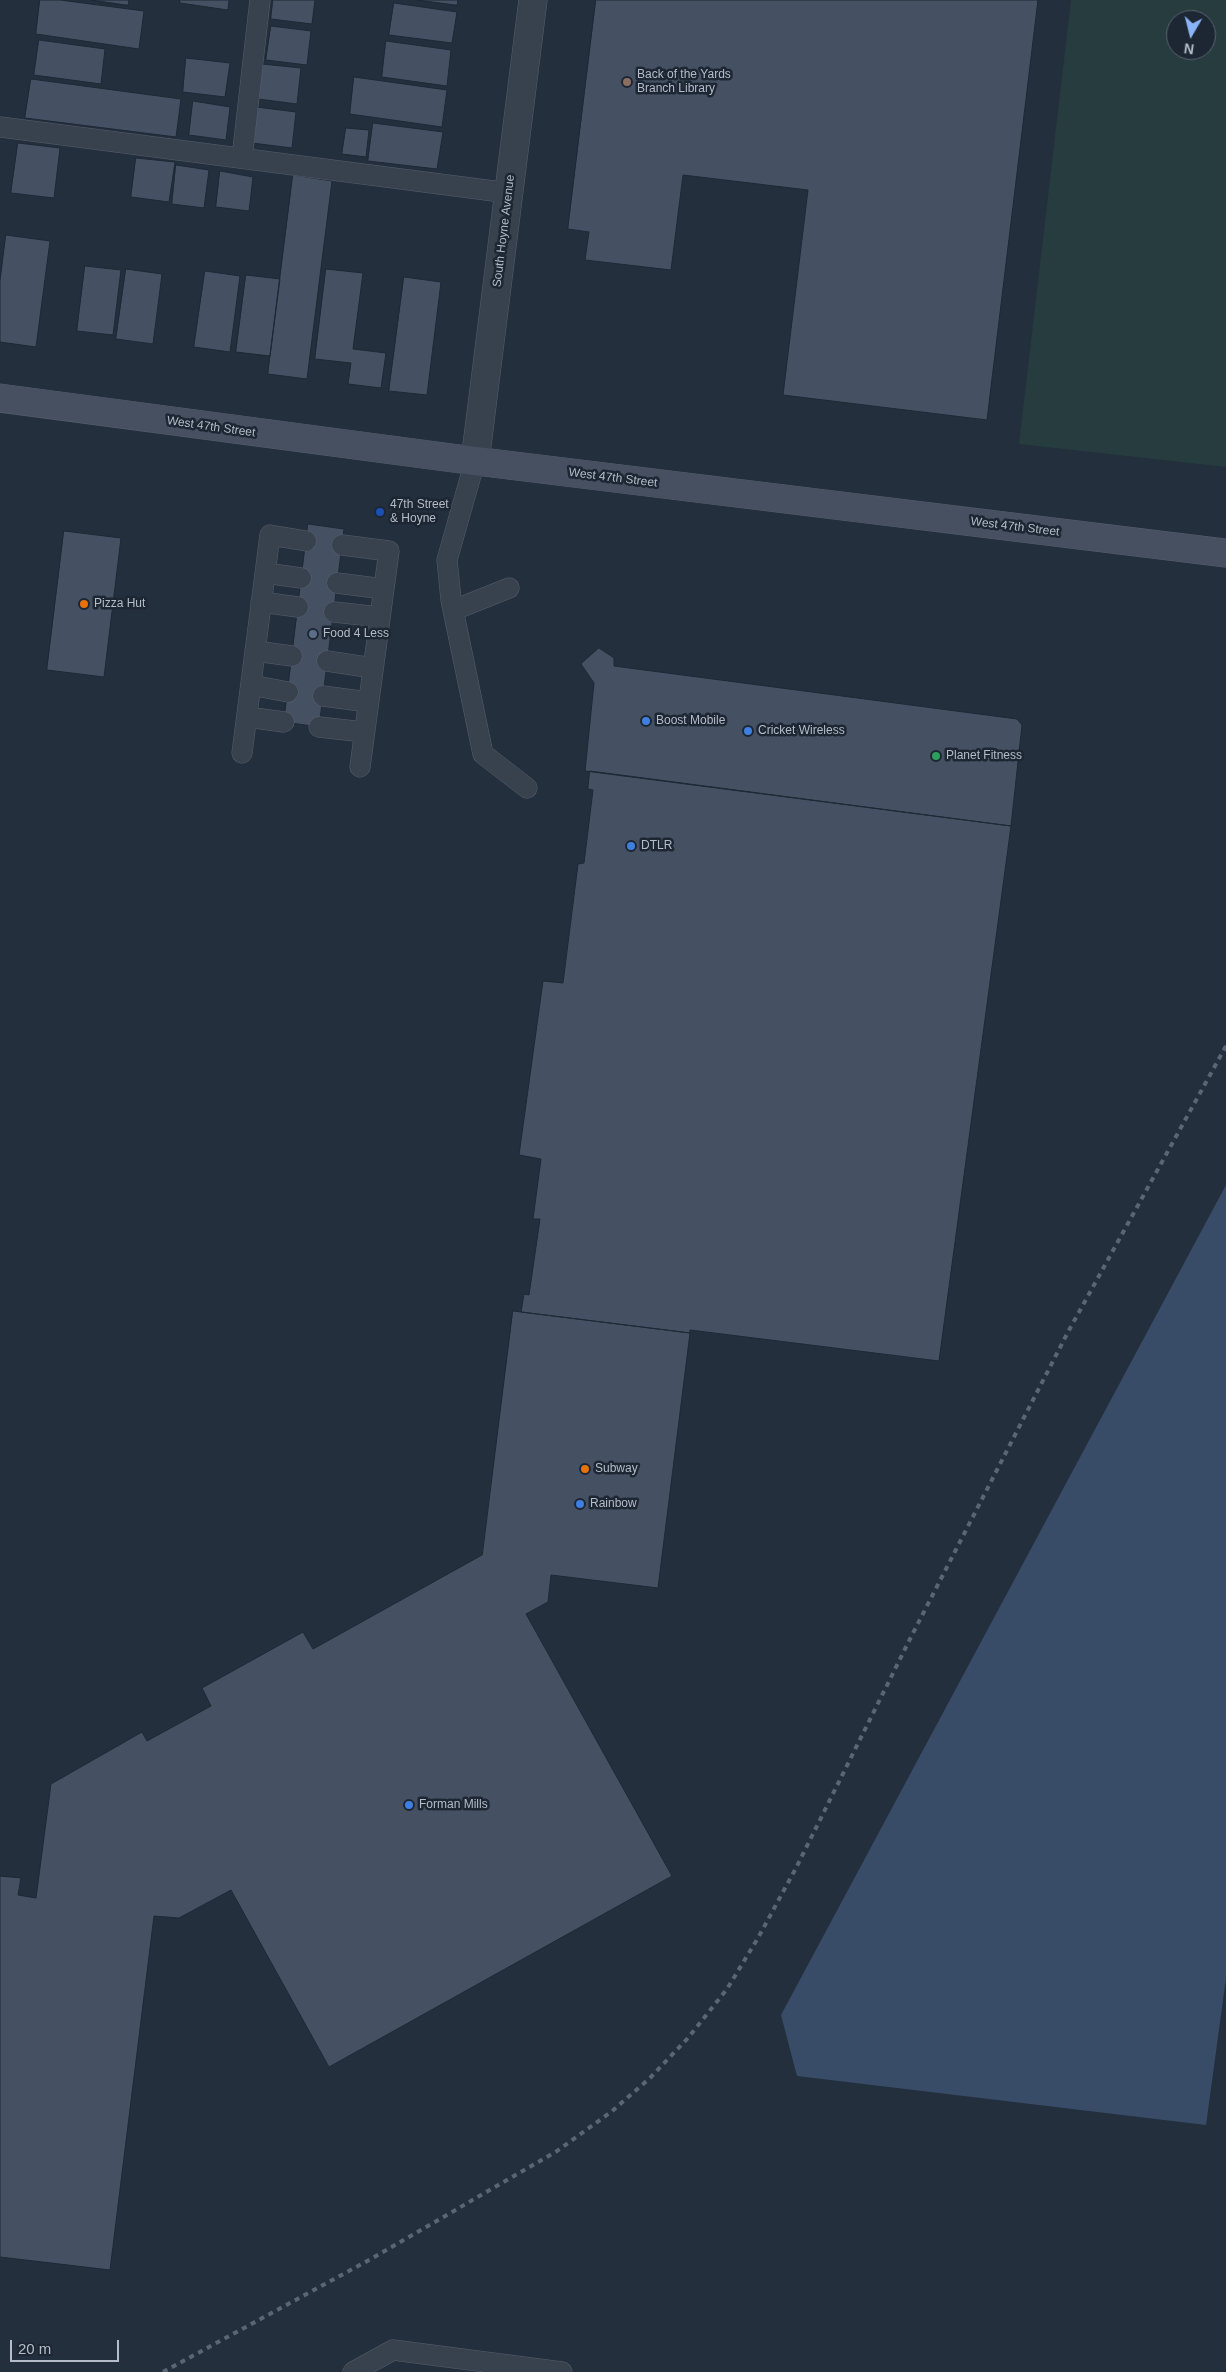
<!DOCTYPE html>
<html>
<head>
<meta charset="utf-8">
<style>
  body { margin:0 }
  #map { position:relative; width:1226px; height:2372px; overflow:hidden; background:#242f3e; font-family:Helvetica,sans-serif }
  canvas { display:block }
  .north { position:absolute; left:1166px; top:10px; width:50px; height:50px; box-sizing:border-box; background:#1d2633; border:1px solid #59626f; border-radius:50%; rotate:188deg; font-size:14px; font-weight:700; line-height:20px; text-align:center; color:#b4bcc9 }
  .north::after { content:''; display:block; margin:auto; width:18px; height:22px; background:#8ab4f8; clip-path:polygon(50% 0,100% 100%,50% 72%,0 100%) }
  .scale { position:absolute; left:10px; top:2340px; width:109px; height:22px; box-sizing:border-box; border:2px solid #b4bcc9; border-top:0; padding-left:6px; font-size:15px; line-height:18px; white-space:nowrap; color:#b4bcc9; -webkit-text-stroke:4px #1d2633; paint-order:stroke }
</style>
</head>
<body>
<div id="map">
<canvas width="1226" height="2372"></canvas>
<div class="north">N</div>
<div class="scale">20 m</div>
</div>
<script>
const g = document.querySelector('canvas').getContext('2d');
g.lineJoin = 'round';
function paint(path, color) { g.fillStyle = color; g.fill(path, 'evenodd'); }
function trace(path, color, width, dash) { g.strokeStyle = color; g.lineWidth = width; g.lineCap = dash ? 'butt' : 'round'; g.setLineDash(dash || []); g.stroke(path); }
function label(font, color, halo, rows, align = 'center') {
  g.font = font + ' Helvetica,sans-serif'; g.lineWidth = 5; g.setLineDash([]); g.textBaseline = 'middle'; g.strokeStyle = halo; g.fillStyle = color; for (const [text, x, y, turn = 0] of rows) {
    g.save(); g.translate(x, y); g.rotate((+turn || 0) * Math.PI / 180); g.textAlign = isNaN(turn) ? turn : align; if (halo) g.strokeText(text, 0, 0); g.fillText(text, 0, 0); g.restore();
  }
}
paint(new Path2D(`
  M1071 0H1226V467L1019 444ZM1176 20H1206V50H1176Z`), '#263c3f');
paint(new Path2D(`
  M1226 1185V1978L1206 2125 797 2076 781 2015Z`), '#394c67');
const building = new Path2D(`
  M40 0H60L144 11 139 49 36 34Z
  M91 0H129L128 5Z
  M180 0H229L228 10 180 3Z
  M273 0H315L312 24 271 19Z
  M417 0H458L457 5Z
  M596 0H1038L987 420 783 395 808 190 683 175 671 270 585 260 589 232 568 229Z
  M394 3 457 12 452 43 389 35Z
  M271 26 311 31 307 65 266 60Z
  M39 40 105 49 101 84 34 75Z
  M386 41 451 50 447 86 382 77Z
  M186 58 230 63 225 97 183 92Z
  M262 64 301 68 297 104 258 99Z
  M354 77 447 90 442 127 350 114Z
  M31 79 181 99 176 137 25 118Z
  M193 101 230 107 226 140 189 135Z
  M256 107 296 112 292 148 252 143Z
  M373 123 443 132 437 169 368 161Z
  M346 128 369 130 366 157 342 154Z
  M18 143 60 148 54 198 11 193Z
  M136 158 175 162 169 202 131 197Z
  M176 165 209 170 204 208 172 204Z
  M220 171 253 177 249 211 216 207Z
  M293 175 332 181 307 379 268 374Z
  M6 235 50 241 36 347 0 342V281Z
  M85 266 121 270 113 335 77 331Z
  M126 269 162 274 153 344 116 339Z
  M326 269 363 273 353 349 386 353 381 388 348 384 351 363 315 359Z
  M205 271 240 276 230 352 194 347Z
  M246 275 280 279 270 356 236 352Z
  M404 277 441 282 427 395 389 391Z
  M308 524 344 529 319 727 284 722Z
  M64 531 121 538 104 677 47 670Z
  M599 648 614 658V666L1017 719 1022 725 1011 826 585 771 594 683 581 664Z
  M590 771 1011 826 939 1361 690 1330V1333L521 1312 524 1294 529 1295 540 1219H533L541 1159 519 1155 543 981 563 983 578 864 584 863 593 790 588 789Z
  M513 1311 690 1333 658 1588 551 1575 548 1602 526 1614 672 1876 329 2067 231 1890 179 1918 154 1916 110 2270 0 2257V1876L21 1878 18 1895 36 1898 51 1784 142 1732 147 1741 211 1706 202 1688 303 1632 313 1649 482 1555Z`);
paint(building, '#455162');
trace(building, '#1f2835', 1);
const service = new Path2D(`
  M0 127 509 193
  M242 158 260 0
  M475 461 447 560 451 600 483 754 527 788
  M342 545 389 551 360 767
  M265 573 301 578
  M337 583 384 589
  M261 602 298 607
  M454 610 509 588
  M334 612 380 617
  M255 651 292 656
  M327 661 373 668
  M251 685 288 692
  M323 696 368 702
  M247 717 284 722
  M319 727 364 732
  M242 753 270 535 306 541
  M353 2372 393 2350 562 2372`);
const minor = new Path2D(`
  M475 461 533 0`);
const secondary = new Path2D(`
  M0 398 475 461 1226 553`);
trace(service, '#565f6c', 21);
trace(minor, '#565f6c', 29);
trace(secondary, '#565f6c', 29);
trace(service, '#38414e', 20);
trace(minor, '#38414e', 28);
trace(secondary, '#465061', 28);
trace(new Path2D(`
  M163 2372 371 2259 557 2151 611 2112 650 2078 688 2038 727 1989 758 1938 796 1868 912 1635 1068 1332 1226 1046`), '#5a6575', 4, [5, 5]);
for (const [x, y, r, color] of [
  [627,82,5,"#8d6e63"],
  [380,512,5,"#1a4fb4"],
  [84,604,5,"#e8710a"],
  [313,634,5,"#5c6f8a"],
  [646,721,5,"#3f7fe0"],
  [748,731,5,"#3f7fe0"],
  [936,756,5,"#2e9e5b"],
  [631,846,5,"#3f7fe0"],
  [585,1469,5,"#e8710a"],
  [580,1504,5,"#3f7fe0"],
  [409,1805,5,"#3f7fe0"]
]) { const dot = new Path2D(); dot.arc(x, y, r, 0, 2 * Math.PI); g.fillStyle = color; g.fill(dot); trace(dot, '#1d2633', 2); }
label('12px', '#b4bcc9', '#1d2633', [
  ["Back of the Yards",637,75],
  ["Branch Library",637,89],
  ["47th Street",390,505],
  ["& Hoyne",390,519],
  ["Pizza Hut",94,604],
  ["Food 4 Less",323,634],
  ["Boost Mobile",656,721],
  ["Cricket Wireless",758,731],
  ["Planet Fitness",946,756],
  ["DTLR",641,846],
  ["Subway",595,1469],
  ["Rainbow",590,1504],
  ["Forman Mills",419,1805]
], 'left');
label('12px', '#b4bcc9', '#1d2633', [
  ["South Hoyne Avenue",504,231,-83],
  ["West 47th Street",211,427,8],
  ["West 47th Street",613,478,7],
  ["West 47th Street",1015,527,7]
]);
</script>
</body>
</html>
